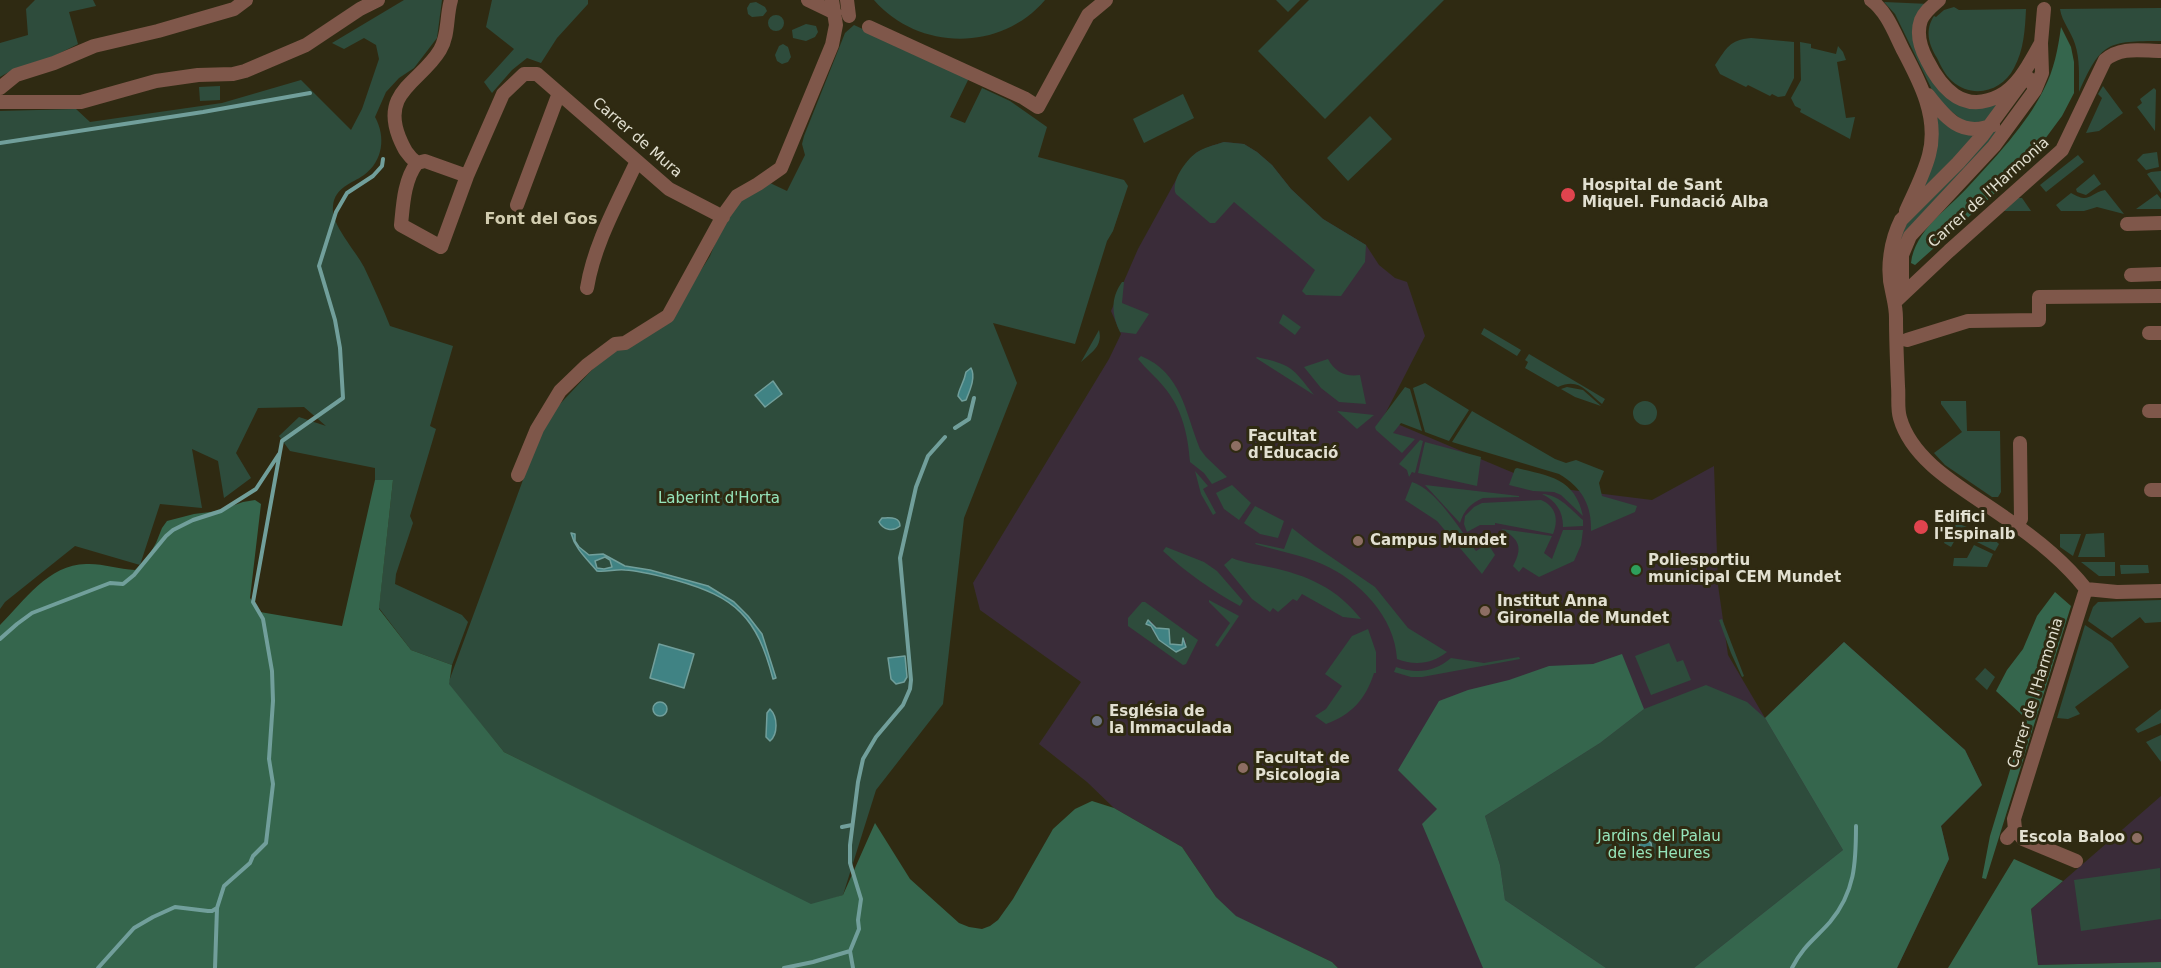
<!DOCTYPE html>
<html>
<head>
<meta charset="utf-8">
<style>
  body { margin:0 }
  canvas { display:block; background:#2f2a12 }
</style>
</head>
<body>
<canvas width="2161" height="968"></canvas>
<script>
const g = document.querySelector('canvas').getContext('2d');
g.lineJoin = 'round';
function paint(path, color) { g.fillStyle = color; g.fill(path, 'evenodd'); }
function trace(path, color, width, dash) { g.strokeStyle = color; g.lineWidth = width; g.lineCap = dash ? 'butt' : 'round'; g.setLineDash(dash || []); g.stroke(path); }
function label(font, color, halo, rows, align = 'center') {
  g.font = font + ' "DejaVu Sans",sans-serif'; g.lineWidth = 6; g.setLineDash([]); g.textBaseline = 'middle'; g.strokeStyle = halo; g.fillStyle = color; for (const [text, x, y, turn = 0] of rows) {
    g.save(); g.translate(x, y); g.rotate((+turn || 0) * Math.PI / 180); g.textAlign = isNaN(turn) ? turn : align; if (halo) g.strokeText(text, 0, 0); g.fillText(text, 0, 0); g.restore();
  }
}
paint(new Path2D(`
  M1224 142 1244 144 1257 152 1272 165 1291 189 1323 219 1366 245 1379 265 1395 278 1407 282 1425 336 1383 418 1547 487 1652 500 1714 466 1718 585 1728 655 1765 718 1844 642 1965 750 1982 785 1941 826 1949 859 1897 968H1338L1332 962 1235 916 1216 897 1182 847 1114 808 1087 782 1039 744 1081 682 980 610 973 583 1109 359 1121 334 1111 311 1138 249 1176 180 1188 161 1197 152 1211 146Z
  M2161 796V962L2038 965 2031 909Z`), '#3a2c39');
paint(new Path2D(`
  M35 0H93L96 6 69 12 78 44 50 58 7 73 0 77V43L28 35 26 9Z
  M404 0H442L437 38 414 68 399 78 386 92 375 117C386 137 383 161 364 175 351 184 335 187 333 206 330 224 356 251 364 267 373 286 382 306 390 326L453 346 430 426 436 429 410 516 413 523 396 574 395 584 462 615 468 622 452 665 411 650 379 608 393 480H375V468L290 451 279 436 299 417 326 426 304 407 258 408 236 453 251 478 224 498 218 461 192 449 202 508 160 504 140 565 75 546 5 602 0 609V111L76 109 90 122 222 103 301 80 351 130 362 109 379 59 376 45 364 38 344 49 332 43Z
  M492 0H588V4L557 38 541 63 527 58 512 70 492 93 484 82 514 49 486 27Z
  M874 0H1045C1001 52 918 51 874 0Z
  M1276 0H1300L1288 12Z
  M1309 0H1444L1325 119 1258 51Z
  M756 2 765 7 767 11 763 16 752 17 748 14 747 8 750 3Z
  M1884 2 1929 4 1916 25 1949 96 2003 98 1988 121 1966 123 1937 100 1895 14Z
  M1954 7 1959 10 2026 9C2025 29 2024 50 2014 68 2002 92 1972 99 1952 81 1945 75 1941 66 1937 58 1928 43 1925 30 1934 16L1936 17 1944 10Z
  M2161 8V41C2108 41 2101 42 2079 92 2079 76 2080 59 2075 44 2071 31 2062 22 2060 9Z
  M768 23a8 8 0 1 1 16 0a8 8 0 1 1-16 0Z
  M806 24 816 26 818 32 815 37 806 41 793 38 792 30Z
  M854 25 969 78 950 117 965 123 982 88 1010 101 1047 127 1038 157 1124 180 1128 186 1113 231 1107 241 1075 344 993 323 1017 383 964 518 943 704 876 790 843 895 812 906 504 752 448 684 545 420 605 356 675 311 710 256 726 217 739 200 770 183 787 191 805 155 802 144 804 136 845 33Z
  M1751 38 1794 42V78L1785 96 1778 97 1772 94 1770 96 1748 85 1746 87 1720 74 1715 65C1727 48 1729 40 1751 38Z
  M1800 42 1811 44V48L1836 54 1838 46 1843 52 1846 60 1837 62 1846 118 1855 117 1850 139 1800 112 1801 109 1795 106 1791 98 1801 80Z
  M783 44 788 47 791 57 788 62 782 64 777 61 775 55 779 46Z
  M220 86V100L200 101 199 87Z
  M2103 86 2123 113 2099 131 2086 133 2102 98 2098 94Z
  M2154 88 2156 90 2155 131 2137 107 2142 103 2140 99Z
  M1183 94 1194 118 1144 143 1133 119Z
  M1931 107 1978 133 1914 202Z
  M1370 116 1392 139 1348 181 1327 158Z
  M2005 125 1894 254 1900 230 1992 130Z
  M1224 142 1244 144 1257 152 1272 165 1291 189 1323 219 1366 245 1365 262 1341 296 1306 295 1302 291 1315 270 1234 202 1215 223H1210L1176 194C1170 182 1186 160 1196 153 1204 147 1215 145 1224 142Z
  M2157 152 2159 167 2146 170 2137 160 2143 154Z
  M2078 155 2084 162 2046 192 2040 185Z
  M2161 171V193L2147 174 2151 172Z
  M2094 174 2101 184 2086 195 2077 192 2076 189Z
  M2105 190 2124 214 2097 207 2084 211H2061L2056 205 2071 193C2090 204 2088 194 2105 190Z
  M2157 194 2161 199V209H2136Z
  M2017 198H2022L2031 211H2002Z
  M1122 282H1124L1122 303 1149 314 1136 334 1120 332C1112 315 1110 299 1122 282Z
  M1283 314 1301 327 1295 335 1279 323Z
  M1484 328 1521 350 1517 356 1481 334Z
  M1099 330C1103 346 1092 352 1081 362Z
  M1529 354 1605 399 1602 404C1587 392 1579 377 1558 387L1525 368 1528 362 1525 360Z
  M1141 356C1182 373 1185 412 1200 449L1206 457 1227 477 1212 484 1204 473 1190 462C1188 435 1182 408 1164 387 1156 377 1146 369 1138 359Z
  M1257 357C1292 365 1292 367 1314 395L1256 358Z
  M1328 359C1335 372 1345 377 1360 375L1366 404 1339 402 1321 388 1304 367Z
  M1425 383 1469 410 1449 441 1425 432 1413 388Z
  M1405 387 1410 389 1422 431 1401 423 1393 433 1415 439 1402 453 1376 430 1375 427Z
  M1567 387 1583 390 1601 406 1575 397 1561 389Z
  M1633 413a12 12 0 1 1 24 0a12 12 0 1 1-24 0Z
  M1941 401H1966L1967 431H2000L2001 492 1998 497H1992L1945 465 1934 453 1962 432 1941 404Z
  M1337 411 1374 415 1357 429Z
  M1472 411 1555 459 1566 463 1576 460 1604 471 1599 483 1602 496 1637 506 1635 512 1591 531C1592 506 1582 487 1559 474L1452 442Z
  M1420 440 1423 441 1415 473 1412 472 1409 477 1407 470 1399 464Z
  M1425 442 1481 457 1477 486 1418 473Z
  M1517 468C1549 476 1575 478 1583 516L1561 495 1554 492 1533 491 1509 485 1515 469Z
  M1195 471 1208 486 1203 489 1216 513 1213 515 1201 494Z
  M1412 482C1436 489 1461 531 1476 551L1488 544 1495 555 1482 574 1437 521 1405 500Z
  M1232 485 1251 503 1239 520 1224 509 1216 493Z
  M1425 485 1519 496V497L1483 498C1471 503 1464 510 1460 523Z
  M1542 494C1560 495 1570 509 1583 520V526L1563 527C1563 511 1556 501 1542 494Z
  M1541 500C1556 506 1559 520 1553 534L1495 523V525H1480L1467 532 1464 524 1465 516 1474 507 1482 503Z
  M1255 506 1284 521 1278 538 1260 534 1244 523Z
  M1954 522 1990 536 1999 544 1995 551 1975 541 1977 538 1961 529 1951 547 1944 543Z
  M1292 528 1315 546 1375 587 1408 628 1447 652C1432 664 1415 666 1397 659 1395 617 1359 580 1322 564 1301 555 1278 551 1255 544L1256 543 1284 549Z
  M1501 529 1552 536 1544 553 1552 559 1563 530H1583L1581 545 1574 561 1539 577 1523 567 1519 572 1513 566C1523 548 1520 539 1501 529Z
  M2104 533 2105 557H2078L2086 534Z
  M2060 534H2081L2073 556 2060 547Z
  M1974 545 1993 554 1987 567 1953 566 1954 558H1967Z
  M1166 547 1204 562 1217 571 1243 601 1240 606C1211 590 1187 573 1163 551Z
  M1232 558C1244 563 1256 564 1269 567 1307 575 1337 588 1361 619L1343 617 1302 594 1297 601 1293 599 1278 612 1273 608 1270 612 1252 599 1224 565Z
  M2081 562H2115V576H2099Z
  M2120 565H2148L2149 573 2121 574Z
  M1209 600 1239 616 1218 647 1215 645 1230 623 1209 602Z
  M2161 600V622L2145 623 2140 617 2112 638 2088 621 2093 607 2098 602Z
  M1142 602H1145L1198 640 1186 664 1183 665 1128 626V618ZM1151 621 1170 644 1182 645V639H1185L1186 644 1176 652 1159 640 1149 625Z
  M1722 619 1744 676 1742 677 1731 653 1719 620Z
  M2085 625 2112 643 2129 667 2075 707 2080 714 2068 719 2057 718Z
  M1368 629 1376 652V673H1374C1366 699 1351 715 1326 724L1315 716 1326 709 1342 686 1325 674 1352 636Z
  M1669 643 1677 662 1683 660 1691 680 1651 695 1635 656Z
  M1519 657 1520 659 1422 677H1411L1394 672 1396 667C1416 674 1435 672 1451 658L1484 663Z
  M1985 668 1995 677 1987 690 1975 679Z
  M1706 685 1747 702 1765 718 1843 850 1694 968H1606L1505 900 1500 865 1485 816 1600 743 1644 709Z
  M2161 709V723L2138 733 2135 729Z
  M2161 735V762L2146 742Z
  M2160 868 2161 919 2081 931 2074 880Z`), '#2e4c3c');
paint(new Path2D(`
  M2061 27 2071 47 2074 62V93L2062 116 2042 143 2002 187 1915 265 1911 263C1915 230 1947 210 1968 187 1994 159 2027 124 2044 89 2054 70 2058 49 2061 27Z
  M375 480H393L379 609 411 650 452 665 449 684 504 752 811 904 843 895 875 823 910 879 959 923 969 927 982 929 990 926 998 920 1013 899 1053 829 1075 809 1092 801 1114 808 1182 847 1216 897 1236 916 1332 962 1338 968H0V625C24 601 50 562 89 564 104 564 119 569 135 570L140 565 144 564 156 543 162 528 167 521 194 514 218 511 243 502 255 500 261 504 250 598 260 612 342 626Z
  M2055 592 2071 606 1986 879 1982 878 1990 836 2031 701 2027 700 2022 715 1996 691 2007 670 2023 649 2037 616Z
  M1844 642 1965 750 1982 785 1941 826 1949 859 1897 968H1694L1843 850 1765 718Z
  M1622 654 1644 709 1600 743 1485 816 1500 865 1505 900 1606 968H1483L1422 824 1437 809 1398 770 1439 701 1468 690 1509 680 1549 666 1593 664Z
  M2014 859 2063 881 2031 909 2038 965 2161 962V968H1948Z`), '#35664d');
const water = new Path2D(`
  M971 368C976 377 970 390 966 400L962 401 958 396C959 388 964 383 966 372Z
  M773 381 782 394 765 407 755 395Z
  M882 518C889 518 900 516 900 526 893 532 883 530 879 522Z
  M571 533 575 534V541L579 547 589 555 603 554 625 566 650 570 708 586 734 602 748 616 762 634 776 678 773 679C757 617 736 597 675 580 659 576 642 571 625 570 616 569 607 572 597 571 587 559 575 549 571 533ZM605 557 610 560 612 567 604 569 597 568 595 561Z
  M1148 620 1156 628 1169 629 1170 644 1182 645 1183 638 1186 647 1176 652 1159 640 1151 626 1146 624Z
  M659 644 694 654 684 688 650 678Z
  M905 656 907 677 904 682 896 684 891 679 888 658Z
  M653 709a7 7 0 1 1 14 0a7 7 0 1 1-14 0Z
  M770 709C778 717 778 734 770 741L766 737 767 713Z
  M1645 838 1651 843 1652 849 1649 853 1645 854 1640 849 1639 841Z`);
paint(water, '#408384');
trace(water, '#719f9b', 1.5);
trace(new Path2D(`
  M0 143 203 112 310 93
  M955 428 969 419 974 398
  M0 639 17 624 32 613 110 583 123 584 134 575 166 536 173 530 193 520 221 511 256 489 279 454
  M842 827 852 825
  M98 968 134 928 153 917 175 907 208 911H212L217 908
  M215 968 217 908 224 886 250 863 253 856 266 843 273 784 269 759 273 701 272 671 263 619 253 602 280 452 282 441 343 398 340 348 335 320 319 266 336 212 347 193 373 176 382 166 383 159
  M784 968 813 962 850 951
  M853 968 850 951 859 929 858 920 861 899 850 863V845L858 782 863 759 876 737 903 705 910 689 911 680 900 558 916 487 928 456 945 437
  M1792 968C1803 946 1815 939 1830 922 1855 892 1856 863 1856 826`), '#719f9b', 4);
trace(new Path2D(`
  M808 0 835 13
  M847 0 849 16
  M1871 0C1887 12 1894 32 1903 50 1920 82 1939 118 1929 155 1924 174 1914 193 1906 211
  M1939 0C1932 6 1925 11 1921 20 1916 34 1920 47 1927 60 1941 88 1963 114 1999 96 2019 86 2030 62 2041 43
  M869 27 1024 98 1038 107 1088 15 1106 0
  M0 88 16 75 54 63 94 46 158 31 234 9 246 0
  M2035 90 2031 80 2023 74 2021 83 1982 136 1958 163 1901 220C1891 240 1886 268 1892 291 1894 301 1896 307 1896 318 1896 341 1897 363 1898 386 1899 397 1897 408 1900 418 1913 464 1968 491 2004 517 2034 537 2064 561 2086 589
  M1928 95C1945 117 1961 138 1993 125
  M0 102H81L156 81 198 75 233 74 245 71 306 45 360 9 378 0
  M417 163C404 180 403 205 401 225L441 247 467 176 503 94 524 74H537L669 189 723 217
  M417 163C407 155 404 149 399 137 381 91 421 82 440 50 449 35 446 17 451 0
  M417 163 425 161 467 176
  M517 205 559 93
  M2127 224 2161 223
  M2131 275 2161 274
  M587 288C594 244 618 202 637 161
  M1902 295V255L1910 236 1994 146 2035 90 2042 73 2041 43 2044 9
  M1896 301 1949 251 2062 150 2105 60C2121 46 2142 51 2161 51
  M2149 333H2161
  M1907 340 1968 321 2039 320V297L2161 296
  M2149 411H2161
  M518 475 537 429 560 391 587 365 615 344 625 343 668 316 724 214 737 196 758 184 781 168 832 45 836 25 832 0
  M2151 490H2161
  M2016 526 2021 519 2020 443
  M2086 589 2117 592 2161 591
  M2015 829 2023 839 2076 861
  M2007 838 2015 829 2014 819 2086 589`), '#7f574a', 14);
for (const [x, y, r, color] of [
  [1568,195,8,"#e0444e"],
  [1236,446,6,"#8d6e63"],
  [1921,527,8,"#e0444e"],
  [1358,541,6,"#8d6e63"],
  [1636,570,6,"#2e9e5b"],
  [1485,611,6,"#8d6e63"],
  [1097,721,6,"#6b7280"],
  [1243,768,6,"#8d6e63"],
  [2137,838,6,"#8d6e63"]
]) { const dot = new Path2D(); dot.arc(x, y, r, 0, 2 * Math.PI); g.fillStyle = color; g.fill(dot); trace(dot, '#2f2a12', 2); }
label('15px', '#e2e0d1', '#2f2a12', [
  ["Carrer de Mura",637,138,41],
  ["Carrer de l'Harmonia",1989,193,-42],
  ["Carrer de l'Harmonia",2036,693,-73]
]);
label('bold 15px', '#e2e0d1', '#2f2a12', [
  ["Hospital de Sant",1582,186],
  ["Miquel. Fundació Alba",1582,203],
  ["Facultat",1248,437],
  ["d'Educació",1248,454],
  ["Edifici",1934,518],
  ["l'Espinalb",1934,535],
  ["Campus Mundet",1370,541],
  ["Poliesportiu",1648,561],
  ["municipal CEM Mundet",1648,578],
  ["Institut Anna",1497,602],
  ["Gironella de Mundet",1497,619],
  ["Església de",1109,712],
  ["la Immaculada",1109,729],
  ["Facultat de",1255,759],
  ["Psicologia",1255,776],
  ["Escola Baloo",2125,838,"right"]
], 'left');
label('15px', '#96e4ba', '#2f2a12', [
  ["Laberint d'Horta",719,499],
  ["Jardins del Palau",1659,837],
  ["de les Heures",1659,854]
]);
label('bold 16px', '#d2cdb0', '#2f2a12', [
  ["Font del Gos",541,220]
]);
</script>
</body>
</html>
